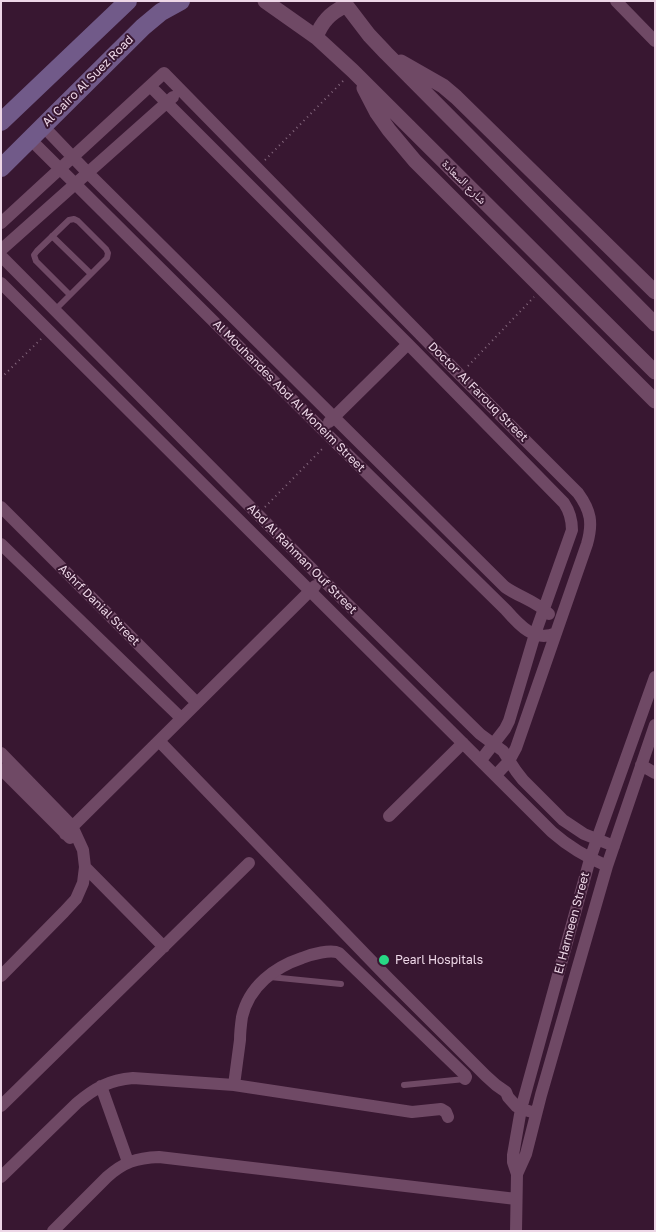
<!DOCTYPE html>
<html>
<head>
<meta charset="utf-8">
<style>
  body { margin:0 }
  #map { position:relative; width:656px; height:1232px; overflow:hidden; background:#381731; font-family:"Golos Text",sans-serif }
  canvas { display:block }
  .frame { position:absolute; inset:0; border:2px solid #edd7e7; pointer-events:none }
</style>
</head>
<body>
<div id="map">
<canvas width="656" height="1232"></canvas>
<div class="frame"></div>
</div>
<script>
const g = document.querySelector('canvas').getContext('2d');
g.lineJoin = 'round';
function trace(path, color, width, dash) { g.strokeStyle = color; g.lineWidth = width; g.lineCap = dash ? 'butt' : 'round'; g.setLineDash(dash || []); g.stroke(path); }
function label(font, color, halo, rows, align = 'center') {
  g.font = font + ' "Golos Text","Noto Naskh Arabic",sans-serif'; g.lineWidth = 4; g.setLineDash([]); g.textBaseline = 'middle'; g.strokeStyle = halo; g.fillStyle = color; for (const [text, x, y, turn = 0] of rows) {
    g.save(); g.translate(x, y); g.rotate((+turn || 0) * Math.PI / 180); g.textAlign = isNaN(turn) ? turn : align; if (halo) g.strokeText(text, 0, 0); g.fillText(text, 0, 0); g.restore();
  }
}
trace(new Path2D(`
  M265 160 344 80
  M468 366 534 297
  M1 378 41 339
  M265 507 323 448`), '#85687e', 2, [1, 4]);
trace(new Path2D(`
  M52 236 91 274
  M55 310 107 258 108 253 106 249 78 221 74 219 69 220 37 251 34 255 36 261 70 295
  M270 977 341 984
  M404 1085 465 1079`), '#6f4965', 6);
trace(new Path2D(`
  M616 1 655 41
  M150 86 408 344 564 503C570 512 572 519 572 530L535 634 509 721 505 729 481 760
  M43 126 88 173 505 587C519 597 536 601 549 614
  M30 139 332 439 506 610C519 625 535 643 556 633
  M1 223 164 73 459 374 578 493C591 511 593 523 587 544L516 748 509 761 496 775
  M1 250 173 97
  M1 256 322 579 480 734 503 751 516 771 523 780 563 820 584 834 614 846
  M1 283 552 832C569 847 586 857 607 866
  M329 422 408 344
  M1 507 197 703
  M1 544 181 718
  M159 741 388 978 486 1076 496 1085 506 1092 508 1097 516 1106 521 1109 536 1113
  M1 753 72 826 83 850 85 867 83 883 76 899 64 912 1 976
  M641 765 655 773
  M1 769 70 838
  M389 816 463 743
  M65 834 315 586
  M85 867 164 947
  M234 1085C236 1070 238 1055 240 1040 240 1032 241 1024 242 1017 249 986 275 967 302 958 312 954 331 949 339 953L465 1075 466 1077 465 1079
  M101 1086 128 1162
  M1 1106 249 863
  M517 1174 526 1154 541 1095 607 866 655 725
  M1 1177 77 1103C95 1088 109 1080 133 1078L234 1085 412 1112 441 1109 446 1112 448 1117
  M53 1231 107 1177C124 1162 136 1158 159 1157L516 1199
  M516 1231 517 1174 513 1162V1155L521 1109 590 859 655 677`), '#6f4965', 12);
trace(new Path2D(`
  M265 1 316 37 353 71 655 372
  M343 1 369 35 386 53 655 324
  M316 37C322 22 330 13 345 6
  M401 62 443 86 456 97 655 292
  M364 88 377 113 389 130 415 161 655 401`), '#6f4965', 15);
trace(new Path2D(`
  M1 122 128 1
  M1 168 143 27 161 12 181 1`), '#715a89', 18);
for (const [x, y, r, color] of [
  [384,960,6,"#27d885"]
]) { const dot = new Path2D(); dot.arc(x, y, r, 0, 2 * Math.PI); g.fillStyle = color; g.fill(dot); trace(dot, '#381731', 2); }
label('12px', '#edd7e7', '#381731', [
  ["Al Cairo Al Suez Road",88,81,-45],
  ["شارع السعادة",464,182,45],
  ["Doctor Al Farouq Street",478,392,45],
  ["Al Mouhandes Abd Al Moneim Street",289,396,45],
  ["Abd Al Rahman Ouf Street",302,559,45],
  ["Ashrf Danial Street",99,605,45],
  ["El Harmeen Street",572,923,-75]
]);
label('12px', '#edd7e7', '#381731', [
  ["Pearl Hospitals",395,960]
], 'left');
</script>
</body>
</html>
